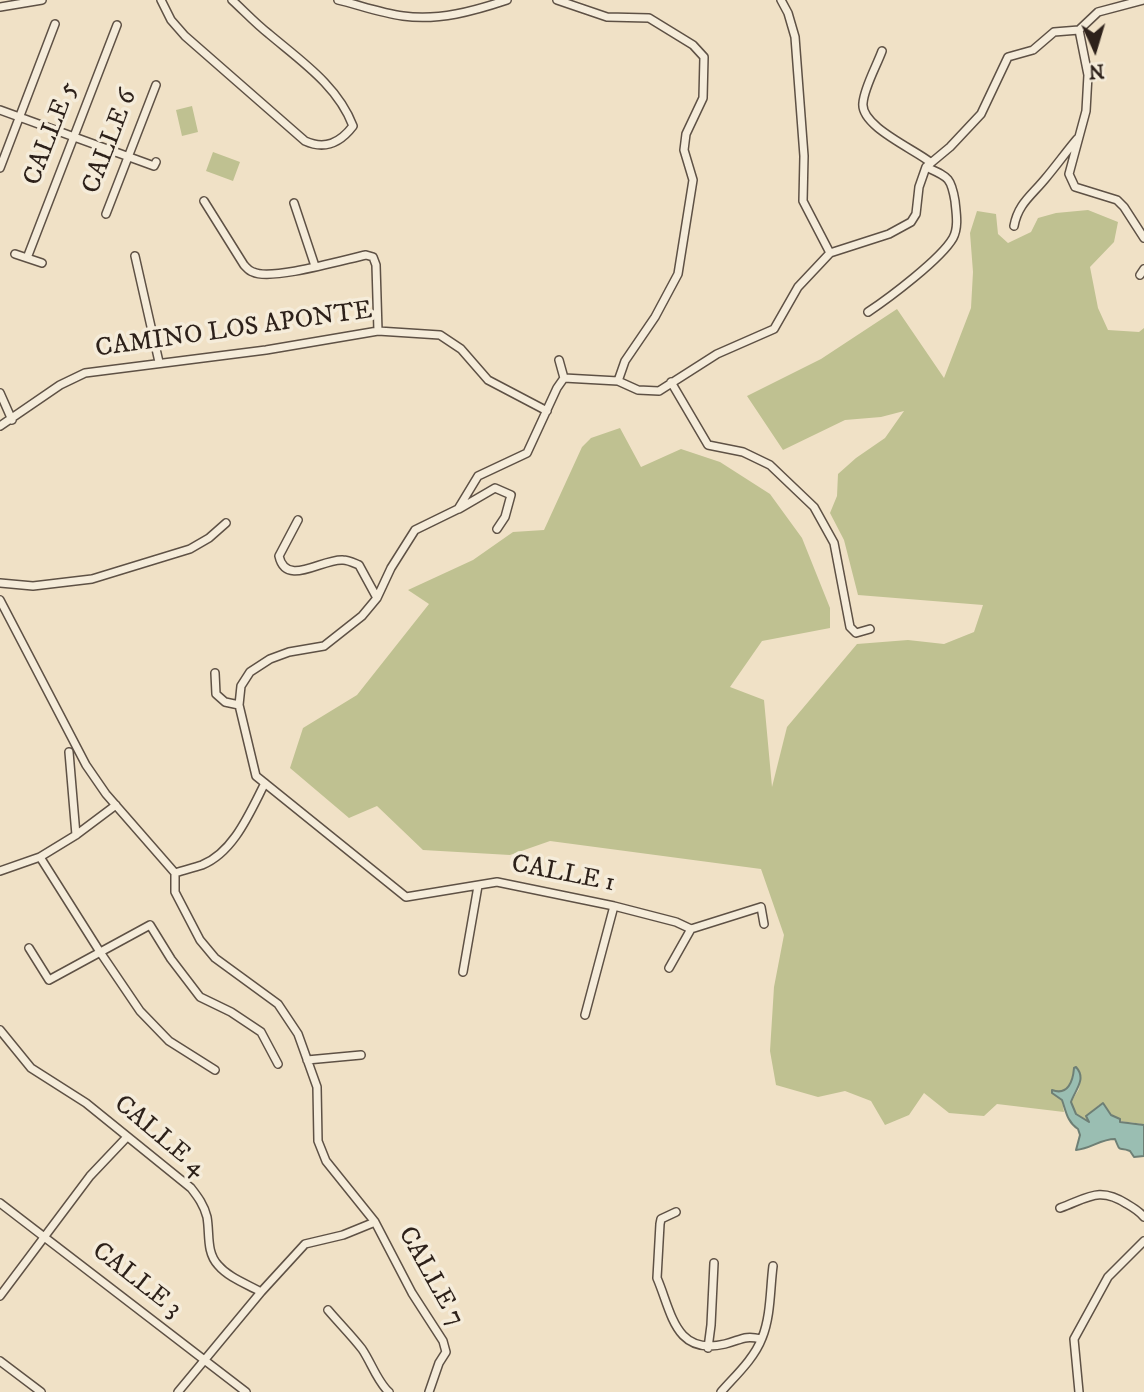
<!DOCTYPE html>
<html>
<head>
<meta charset="utf-8">
<style>
  body { margin:0 }
  #map { position:relative; width:1144px; height:1392px; overflow:hidden; background:#f0e1c6; font-family:"IM FELL DW Pica",serif }
  canvas { display:block }
  .north { position:absolute; left:1060px; top:14px; width:70px; height:70px; -webkit-text-stroke:5px #f5ecda; paint-order:stroke; rotate:176deg; font-size:19px; font-weight:700; line-height:28px; text-align:center; color:#2d211a }
  .north::after { content:''; display:block; margin:auto; width:24px; height:32px; background:#2d211a; clip-path:polygon(50% 0,100% 100%,50% 72%,0 100%) }
</style>
</head>
<body>
<div id="map">
<canvas width="1144" height="1392"></canvas>
<div class="north">N</div>
</div>
<script>
const g = document.querySelector('canvas').getContext('2d');
g.lineJoin = 'round';
function paint(path, color) { g.fillStyle = color; g.fill(path, 'evenodd'); }
function trace(path, color, width, dash) { g.strokeStyle = color; g.lineWidth = width; g.lineCap = dash ? 'butt' : 'round'; g.setLineDash(dash || []); g.stroke(path); }
function label(font, color, halo, rows, align = 'center') {
  g.font = font + ' "IM FELL DW Pica",serif'; g.lineWidth = 7; g.setLineDash([]); g.textBaseline = 'middle'; g.strokeStyle = halo; g.fillStyle = color; for (const [text, x, y, turn = 0] of rows) {
    g.save(); g.translate(x, y); g.rotate((+turn || 0) * Math.PI / 180); g.textAlign = isNaN(turn) ? turn : align; if (halo) g.strokeText(text, 0, 0); g.fillText(text, 0, 0); g.restore();
  }
}
paint(new Path2D(`
  M192 106 198 132 182 136 176 110Z
  M213 152 240 162 233 181 206 171Z
  M1088 210 1118 222 1114 242 1090 267 1098 308 1108 330 1139 332 1144 328V1125C1131 1120 1117 1126 1109 1111L1099 1105 1086 1116 1089 1122 1076 1114 1071 1102 1079 1089 1081 1077 1074 1076 1065 1091 1061 1093 1053 1091 1052 1093 1062 1100 1064 1112 997 1104 984 1116 949 1113 924 1093 909 1115 885 1125 871 1101 845 1091 818 1097 776 1085 770 1051 774 987 784 935 761 869 550 841 510 855 423 850 377 806 349 818 290 768 303 728 357 695 429 604 408 590 473 560 513 532 544 530 582 447 591 438 620 428 641 467 681 449 720 462 770 494 802 538 830 608V628L762 641 730 687 764 700 772 787 787 727 857 644 908 640 944 644 974 632 983 605 858 595 844 540 830 513 837 496 838 474 856 458 885 438 904 411 881 417 845 420 783 450 747 396 821 359 897 309 944 378 971 308 973 272 970 233 977 211 996 214 998 234 1008 243 1031 232 1038 218 1056 213Z`), '#bfc191');
const water = new Path2D(`
  M1076 1067C1087 1079 1075 1090 1071 1102L1076 1114 1089 1122 1086 1116 1103 1103 1111 1115 1120 1119V1122L1144 1125V1156L1134 1157 1130 1151C1118 1146 1121 1154 1115 1139 1100 1139 1091 1149 1076 1150L1080 1135 1078 1129C1067 1122 1066 1111 1062 1100L1052 1093V1090C1068 1096 1073 1081 1074 1068Z`);
paint(water, '#9abeb2');
trace(water, '#6e7f75', 2);
const minor = new Path2D(`
  M161 0 171 20 185 36 305 141C325 150 340 143 353 126 338 86 301 61 269 34 256 24 244 11 232 0
  M338 0C359 5 381 13 403 16 439 21 474 11 507 0
  M557 0 607 17 649 18 693 45 704 57 703 98 686 134 684 150 693 180 678 274 655 317 625 361 618 381
  M781 0 788 13 795 37 804 156 803 201 830 253
  M0 7 42 0
  M1079 30 1088 75 1086 111 1069 174 1075 187 1117 200 1124 207 1144 238
  M882 51C877 65 864 88 863 103 860 126 914 149 930 162
  M0 110 154 166 156 162
  M0 168 55 24
  M204 201 244 265C247 268 249 271 253 272 271 281 343 260 366 255L373 257 376 265 378 331
  M294 203 315 266
  M106 214 156 85
  M1014 226C1018 204 1031 196 1045 179 1056 166 1066 152 1077 139
  M15 254 42 263
  M135 256 159 362
  M27 258 117 25
  M1140 275 1144 269
  M868 312C889 298 941 259 953 238 959 227 956 212 955 201 951 177 948 177 926 167
  M559 360 564 378
  M671 382 708 445 743 452 770 465 814 507 834 543 850 627 856 633 870 629
  M0 393 12 420
  M0 426 60 385 85 373 266 350 378 331 440 335 461 349 488 380 547 411
  M459 509 495 488 511 495 505 517 497 529
  M298 520 279 556C286 588 323 558 343 560 348 560 354 563 359 565L377 598
  M0 583 33 586 92 579 190 549 209 538 226 523
  M0 600 86 765 106 794 175 873V892L200 940 215 958 278 1004 298 1034 317 1087 318 1141 326 1161 375 1222 412 1293 443 1341 446 1352 439 1363 429 1392
  M215 673 216 694 225 702 239 705
  M69 752 76 835
  M40 857 100 952 140 1011 169 1041 215 1070
  M0 871 40 857 76 835 116 805
  M175 873C184 870 193 868 202 865 234 852 250 812 265 783
  M764 924 761 907 691 929 676 922 614 906 497 882 406 897 256 776 239 705 241 686 250 672 270 659 289 652 324 646 362 616 377 598 391 568 415 530 458 509 478 476 527 453 557 388 564 378 618 381 638 390 659 391 717 354 774 329 798 287 830 253 889 234 911 222 916 214 919 187 926 167 950 147 981 114 1008 57 1033 50 1054 32 1079 30 1098 12 1143 0
  M29 948 49 980 150 925 171 959 200 997 231 1012 261 1032 278 1064
  M669 968 691 929
  M463 972 478 886
  M585 1015 614 906
  M0 1030 31 1068 86 1103 191 1188C198 1197 204 1205 207 1217 210 1234 206 1252 218 1265 229 1278 247 1284 261 1292
  M307 1060 361 1055
  M0 1203 246 1392
  M1060 1208C1088 1198 1099 1186 1127 1204 1134 1208 1139 1211 1144 1217
  M676 1212 661 1219 660 1224 657 1278C672 1313 675 1356 725 1344 741 1340 744 1335 761 1339
  M0 1296 90 1176 127 1137
  M328 1310C339 1323 352 1336 362 1349 371 1362 378 1383 389 1392
  M708 1348 711 1325 714 1263
  M0 1361 41 1392
  M178 1392 261 1292 305 1244 343 1235 375 1222
  M721 1392C735 1376 754 1359 762 1338 771 1316 770 1289 773 1266
  M1079 1392 1074 1339 1108 1277 1144 1241`);
trace(minor, '#5e5145', 10);
trace(minor, '#f5ecda', 7);
label('26px', '#2d211a', '#f5ecda', [
  ["CALLE 5",52,134,-69],
  ["CALLE 6",111,142,-69],
  ["CAMINO LOS APONTE",234,331,-8],
  ["CALLE 1",563,875,11],
  ["CALLE 4",159,1137,40],
  ["CALLE 7",430,1277,61],
  ["CALLE 3",136,1281,38]
]);
</script>
</body>
</html>
